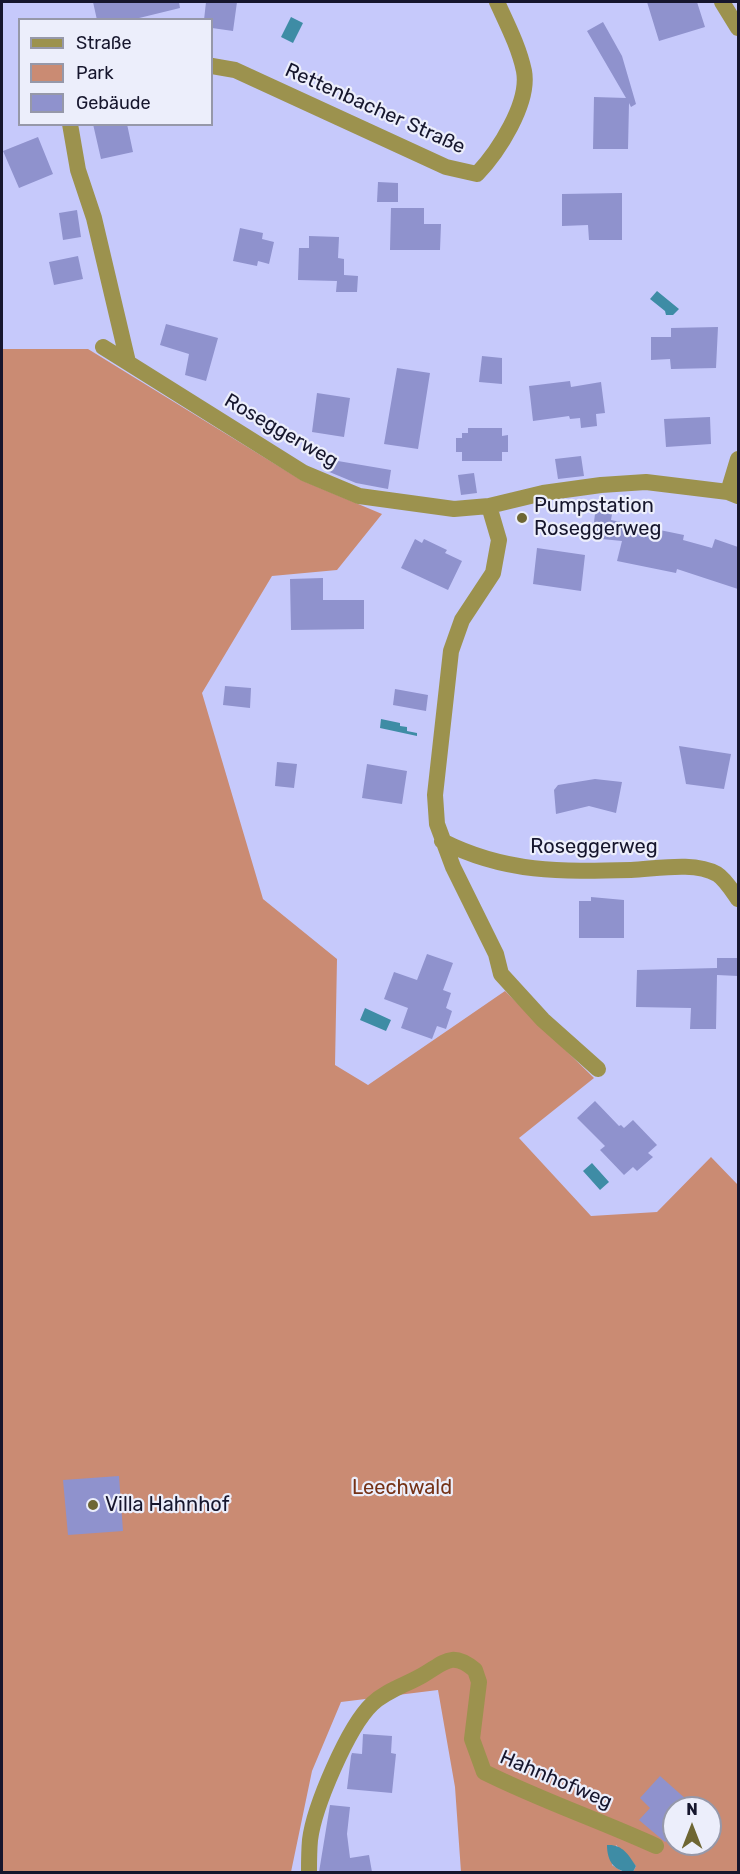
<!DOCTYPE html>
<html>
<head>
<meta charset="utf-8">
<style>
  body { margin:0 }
  #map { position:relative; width:740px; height:1874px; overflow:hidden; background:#c6c9fb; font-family:Rubik,sans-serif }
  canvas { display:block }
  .frame { position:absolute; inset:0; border:3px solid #16162d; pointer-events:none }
  .legend { position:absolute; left:18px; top:18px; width:195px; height:108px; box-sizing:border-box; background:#eceefb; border:2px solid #9698a9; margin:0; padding:8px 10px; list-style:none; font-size:18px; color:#16162d }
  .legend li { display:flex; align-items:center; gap:12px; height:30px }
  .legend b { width:30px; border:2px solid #9698a9 }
  .north { position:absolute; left:662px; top:1796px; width:60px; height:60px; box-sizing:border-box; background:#eceefb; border:2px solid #9698a9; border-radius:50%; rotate:0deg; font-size:16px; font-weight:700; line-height:24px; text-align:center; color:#16162d }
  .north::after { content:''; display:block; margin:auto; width:21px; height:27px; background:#6e6633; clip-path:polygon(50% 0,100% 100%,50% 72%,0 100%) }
</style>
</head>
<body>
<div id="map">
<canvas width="740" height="1874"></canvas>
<div class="frame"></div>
<ul class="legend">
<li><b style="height:8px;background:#9c924e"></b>Straße</li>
<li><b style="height:16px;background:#ca8b73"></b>Park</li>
<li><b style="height:16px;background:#8f92cd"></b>Gebäude</li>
</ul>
<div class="north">N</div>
</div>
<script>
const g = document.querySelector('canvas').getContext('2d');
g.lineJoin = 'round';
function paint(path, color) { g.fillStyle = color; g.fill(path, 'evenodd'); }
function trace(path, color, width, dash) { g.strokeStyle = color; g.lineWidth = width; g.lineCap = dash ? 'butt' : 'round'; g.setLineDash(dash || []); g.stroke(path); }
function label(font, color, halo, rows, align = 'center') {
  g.font = font + ' Rubik,sans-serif'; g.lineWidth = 4.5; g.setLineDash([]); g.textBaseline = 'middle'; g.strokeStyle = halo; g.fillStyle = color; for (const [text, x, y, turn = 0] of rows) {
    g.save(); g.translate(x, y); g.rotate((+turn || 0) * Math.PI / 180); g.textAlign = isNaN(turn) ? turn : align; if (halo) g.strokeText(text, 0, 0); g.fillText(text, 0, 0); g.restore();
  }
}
paint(new Path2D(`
  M2 349H88L301 480 382 514 337 570 272 576 202 693 263 899 337 959 335 1065 368 1085 505 991 594 1078 519 1138 591 1216 657 1212 711 1157 738 1185V1872H633L636 1866 616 1845 612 1865 623 1872H461L455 1787 438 1690 341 1702 312 1771 291 1872H2ZM674 1808H710V1844H674Z`), '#ca8b73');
paint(new Path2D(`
  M291 17 303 23 293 43 281 37Z
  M657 291 679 309 673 315H666L665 311 650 299Z
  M381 719 400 723V726L407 727V731L417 733V736L380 728Z
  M365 1008 391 1020 386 1031 360 1020Z
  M592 1163 609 1182 600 1190 583 1171Z
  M607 1845C622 1844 628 1854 636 1866L633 1872C615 1873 607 1862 607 1845Z`), '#3e8ca5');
paint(new Path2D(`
  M93 2H179L180 8 131 20H97Z
  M206 2H237L233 31 212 28V20H204Z
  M647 2H697L705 27 659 41Z
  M603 22 622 56 636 104 631 107 629 103 628 149H593L594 97 626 98 587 31Z
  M93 124H127L133 152 101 159Z
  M38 137 53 174 19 188 3 151Z
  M378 182 398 183V202H377Z
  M622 193V240H589L588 225 562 226V194Z
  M391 208H424V224H441L440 250H390Z
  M77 210 81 237 63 240 59 213Z
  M240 228 263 233 262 239 274 242 269 264 258 261 257 266 233 261Z
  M309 236 339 237 338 258 344 259V275L358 276 357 292H336L337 281 298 280 299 248H309Z
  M78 256 83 279 54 285 49 262Z
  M166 324 218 338 206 381 185 375 189 354 160 345Z
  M718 327 716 368 671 369 670 359 651 360V337H671V328Z
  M482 356 502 358V384L479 382Z
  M397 368 430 373 418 449 384 444Z
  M570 381 571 387 601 382 605 413 596 414 597 426 581 428 580 418 570 419 569 416 533 421 529 386Z
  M317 393 350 398 344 437 312 432Z
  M710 417 711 444 666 447 664 419Z
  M468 428H502V436L508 435V452H502V461H462V452H456V438H462V433H468Z
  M581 456 584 476 558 479 555 459Z
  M332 460 391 470 388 489 356 483 327 471Z
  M474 473 477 493 461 495 458 475Z
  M596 506 613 508 611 520 684 535 683 540 712 548 715 539 738 547V589L677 569 676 573 617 561 622 541 592 538Z
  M415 539 422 543 424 539 447 550 445 553 462 561 448 590 401 568Z
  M537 548 585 555 581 591 533 584Z
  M323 578V600H364V629L291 630 290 579Z
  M225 686 251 688 250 708 223 705Z
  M395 689 428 695 426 711 393 705Z
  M679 746 731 754 724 789 686 784Z
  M277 762 297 764 294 788 275 786Z
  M367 764 407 771 402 804 362 798Z
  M595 779 622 782 616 813 589 806 556 814 554 790 558 785Z
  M591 897 624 900V938H579V901H591Z
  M427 954 453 963 443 990 451 993 446 1008 452 1011 446 1029 437 1026 432 1039 401 1028 408 1008 384 999 394 972 417 980Z
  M717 958H738V976L717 975 716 1029H690L691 1008 636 1007 637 970 717 968Z
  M595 1101 619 1126 621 1125 624 1128 633 1120 657 1145 648 1153 653 1157 637 1171 633 1167 624 1175 600 1150 605 1146 577 1118Z
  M119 1476 123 1531 68 1535 63 1480Z
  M363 1734 392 1736 391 1753 396 1754 392 1793 347 1789 351 1756 352 1753 362 1754Z
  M660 1776 696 1808H674V1833L665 1842 639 1820 650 1808 640 1798Z
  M330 1805 350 1807 347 1834 350 1858 369 1855 372 1872H319Z`), '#8f92cd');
trace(new Path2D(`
  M722 2 738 28
  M212 66 235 70 446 167 477 174C498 152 530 103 524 71 519 47 507 24 497 2
  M70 124 78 170 94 218 128 362
  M103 347 304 473 359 496 454 509 489 506 543 493 601 485 646 482 728 492 738 496
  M728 492 738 459
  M489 506 499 540 493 573 462 620 451 651 435 795 437 824 453 867 496 954 501 974 543 1020 598 1069
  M442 841C505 873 561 872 631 870 656 869 694 861 717 874 725 879 733 892 738 899
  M309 1872C309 1862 309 1851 310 1840 314 1807 348 1727 372 1704 387 1690 406 1685 423 1675 445 1662 452 1651 475 1670L479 1682 472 1739 484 1772C540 1800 599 1820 656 1846`), '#9c924e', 16);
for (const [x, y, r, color] of [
  [522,518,6,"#6e6633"],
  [93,1505,6,"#6e6633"]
]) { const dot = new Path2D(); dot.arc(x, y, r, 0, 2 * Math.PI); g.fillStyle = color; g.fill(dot); trace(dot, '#eceefb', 2); }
label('20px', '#16162d', '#eceefb', [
  ["Rettenbacher Straße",375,109,24],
  ["Roseggerweg",281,431,30],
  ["Roseggerweg",594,847],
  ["Hahnhofweg",556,1780,23]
]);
label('20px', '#16162d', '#eceefb', [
  ["Pumpstation",534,506],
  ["Roseggerweg",534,529],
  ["Villa Hahnhof",105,1505]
], 'left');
label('20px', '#753216', '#eceefb', [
  ["Leechwald",402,1488]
]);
</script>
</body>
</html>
